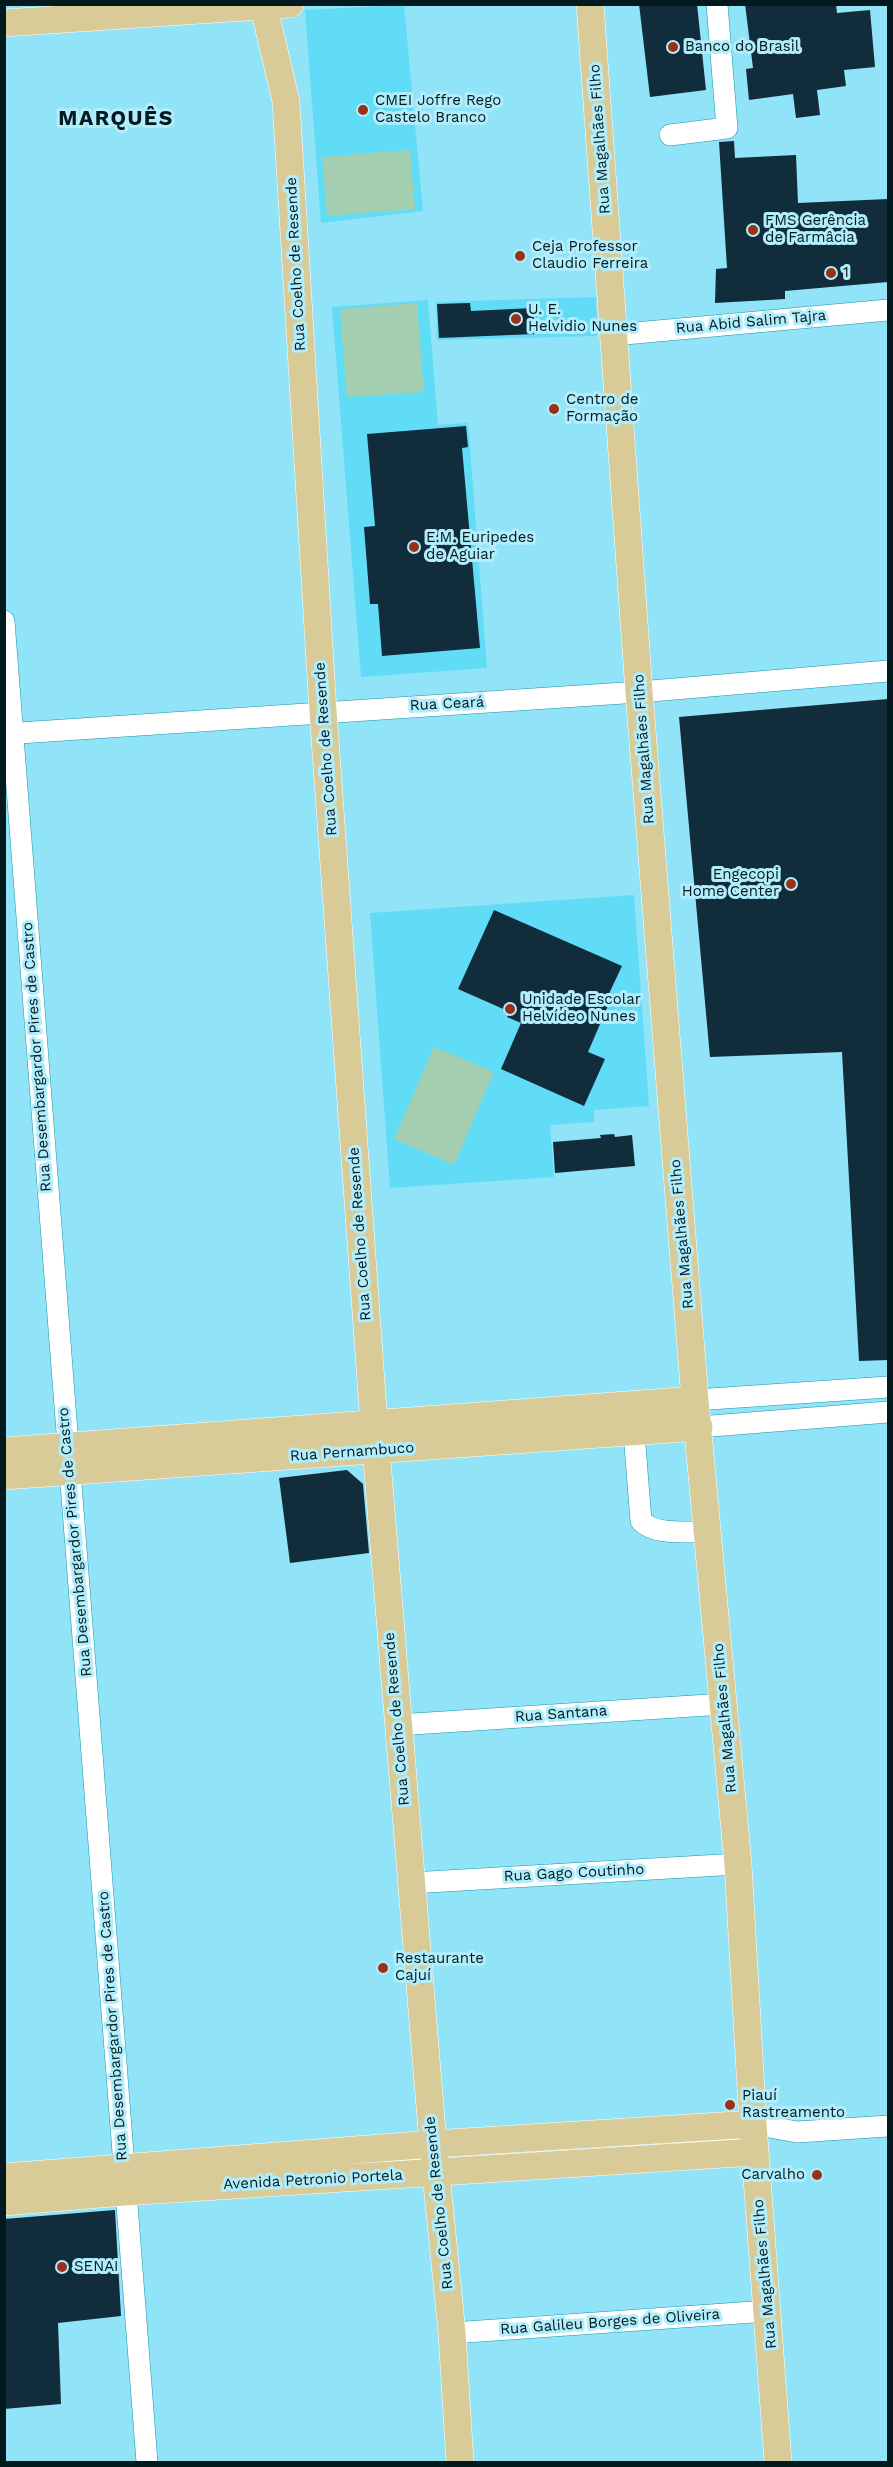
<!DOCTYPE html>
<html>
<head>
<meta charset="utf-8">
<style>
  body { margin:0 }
  #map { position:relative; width:893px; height:2467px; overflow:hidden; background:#91e3f7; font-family:"Work Sans",sans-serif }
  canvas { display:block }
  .frame { position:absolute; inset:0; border:6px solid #02191e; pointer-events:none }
</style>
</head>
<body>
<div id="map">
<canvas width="893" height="2467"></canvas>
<div class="frame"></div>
</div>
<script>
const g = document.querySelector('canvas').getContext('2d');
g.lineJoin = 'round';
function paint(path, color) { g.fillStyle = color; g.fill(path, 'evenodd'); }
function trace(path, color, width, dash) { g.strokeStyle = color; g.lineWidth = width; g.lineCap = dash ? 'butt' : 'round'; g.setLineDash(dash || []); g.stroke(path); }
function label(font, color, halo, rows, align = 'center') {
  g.font = font + ' "Work Sans",sans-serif'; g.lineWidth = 6; g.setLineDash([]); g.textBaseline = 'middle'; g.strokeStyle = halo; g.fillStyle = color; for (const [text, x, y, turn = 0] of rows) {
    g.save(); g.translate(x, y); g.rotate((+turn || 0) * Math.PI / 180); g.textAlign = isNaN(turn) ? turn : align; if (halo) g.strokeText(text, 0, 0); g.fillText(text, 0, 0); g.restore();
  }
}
paint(new Path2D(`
  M404 5 423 211 321 223 305 10Z
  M596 297 597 336 437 340 436 302Z
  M428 300 438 425 468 423 487 668 361 677 332 307Z
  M634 895 649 1106 594 1110V1122L550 1125 554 1177 390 1188 370 913Z`), '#60dcf7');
paint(new Path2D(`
  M410 150 415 209 327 216 322 157Z
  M417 303 424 392 347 397 340 309Z
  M434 1047 494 1072 454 1165 394 1139Z`), '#a3ceb0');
paint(new Path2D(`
  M639 4H697L706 90 650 97Z
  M745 4H836L837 13 870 10 875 67 844 70 846 86 817 90 820 115 796 118 793 94 749 100 746 69 753 68Z
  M734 141 735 158 796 155 798 203 888 199V282L785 291V299L715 303 716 269 727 268 719 142Z
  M470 303 471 311 533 308 535 334 439 338 437 304Z
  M466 426 468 447 462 448 480 648 382 656 378 604H370L364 527 375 526 367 434Z
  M888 699V1360L859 1361 842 1052 710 1057 679 717Z
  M494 910 622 966 606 1000 610 1001 588 1052 605 1059 584 1106 501 1069 521 1023 507 1017 510 1012 458 989Z
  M614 1134 615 1137 632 1135 635 1166 555 1173 553 1142 601 1138 600 1135Z
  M347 1470 363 1484 369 1553 290 1563 279 1478Z
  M115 2210 121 2316 58 2323 61 2404 4 2409V2219Z`), '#112c3b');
const minor = new Path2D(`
  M670 135 727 128 717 4
  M614 335 888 310
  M4 621 147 2462
  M4 734 639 692 888 671
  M695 1400 888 1387
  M699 1427 888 1412
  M634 1433 641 1521C656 1536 688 1531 709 1532
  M397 1725 724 1704
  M411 1883 738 1864
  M753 2124 797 2132 888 2126
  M452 2333 768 2311`);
const major = new Path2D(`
  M263 4 286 101 323 711 374 1424 433 2144 452 2333 460 2462
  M590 4 639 692 695 1400 738 1864 753 2124 778 2462
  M4 23 290 4
  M4 1451 695 1400
  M4 1476 699 1427
  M4 2177 433 2144 753 2124
  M4 2202 124 2192 755 2152`);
trace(minor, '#1496ad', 22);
trace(major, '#fff', 28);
trace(minor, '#fff', 21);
trace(major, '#d9cb97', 27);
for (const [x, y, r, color] of [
  [673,47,6,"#993118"],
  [363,110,6,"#993118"],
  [753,230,6,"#993118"],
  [520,256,6,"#993118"],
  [831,273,6,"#993118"],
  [516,319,6,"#993118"],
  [554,409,6,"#993118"],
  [414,547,6,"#993118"],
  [791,884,6,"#993118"],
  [510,1009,6,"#993118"],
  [383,1968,6,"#993118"],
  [730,2105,6,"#993118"],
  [817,2175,6,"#993118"],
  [62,2267,6,"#993118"]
]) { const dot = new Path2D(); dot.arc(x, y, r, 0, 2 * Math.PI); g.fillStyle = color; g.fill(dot); trace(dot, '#b2edfc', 2); }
label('15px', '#02191e', '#b2edfc', [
  ["Banco do Brasil",685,47],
  ["CMEI Joffre Rego",375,101],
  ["Castelo Branco",375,118],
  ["FMS Gerência",765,221],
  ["de Farmâcia",765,238],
  ["Ceja Professor",532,247],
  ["Claudio Ferreira",532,264],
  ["1",843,273],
  ["U. E.",528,310],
  ["Helvidio Nunes",528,327],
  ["Centro de",566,400],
  ["Formação",566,417],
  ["E.M. Euripedes",426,538],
  ["de Aguiar",426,555],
  ["Engecopi",779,875,"right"],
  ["Home Center",779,892,"right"],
  ["Unidade Escolar",522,1000],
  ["Helvídeo Nunes",522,1017],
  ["Restaurante",395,1959],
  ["Cajuí",395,1976],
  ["Piauí",742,2096],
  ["Rastreamento",742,2113],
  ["Carvalho",805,2175,"right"],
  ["SENAI",74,2267]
], 'left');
label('15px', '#02191e', '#b2edfc', [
  ["Rua Magalhães Filho",600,139,-94],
  ["Rua Coelho de Resende",296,264,-93],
  ["Rua Abid Salim Tajra",751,322,-5],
  ["Rua Ceará",447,704,-3],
  ["Rua Coelho de Resende",326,749,-94],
  ["Rua Magalhães Filho",644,749,-94],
  ["Rua Desembargardor Pires de Castro",37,1057,-94],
  ["Rua Coelho de Resende",360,1234,-94],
  ["Rua Magalhães Filho",682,1234,-95],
  ["Rua Pernambuco",352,1452,-4],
  ["Rua Desembargardor Pires de Castro",75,1542,-95],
  ["Rua Santana",561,1714,-4],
  ["Rua Magalhães Filho",725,1718,-95],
  ["Rua Coelho de Resende",397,1719,-95],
  ["Rua Gago Coutinho",574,1873,-3],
  ["Rua Desembargardor Pires de Castro",113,2026,-94],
  ["Avenida Petronio Portela",313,2180,-3],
  ["Rua Coelho de Resende",439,2203,-96],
  ["Rua Magalhães Filho",765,2274,-95],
  ["Rua Galileu Borges de Oliveira",610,2322,-4]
]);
g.letterSpacing = '1.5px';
label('bold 21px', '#02191e', '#b2edfc', [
  ["MARQUÊS",116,119]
]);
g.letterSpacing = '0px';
</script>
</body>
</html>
